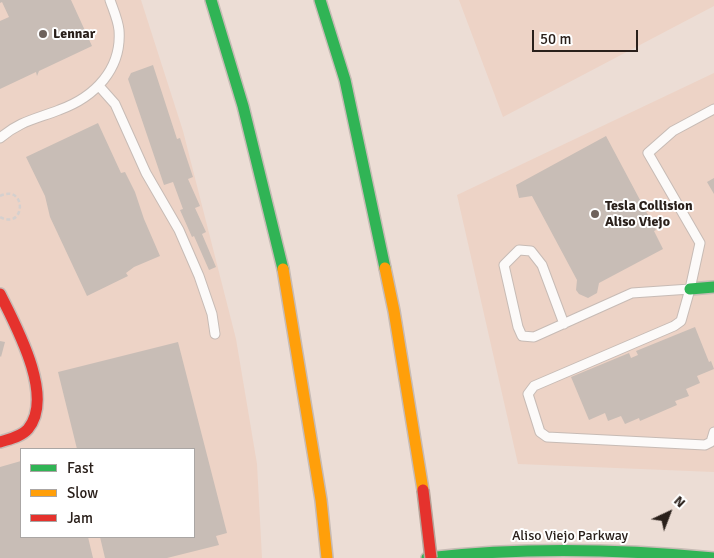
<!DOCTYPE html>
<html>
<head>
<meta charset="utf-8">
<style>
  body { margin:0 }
  #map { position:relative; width:714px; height:558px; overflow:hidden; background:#ecddd5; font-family:Signika,sans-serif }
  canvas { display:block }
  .legend { position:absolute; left:20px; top:448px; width:175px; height:90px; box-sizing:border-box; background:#fff; border:1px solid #aaa6a4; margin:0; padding:6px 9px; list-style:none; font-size:15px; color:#2a201b }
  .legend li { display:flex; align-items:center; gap:10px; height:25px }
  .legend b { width:25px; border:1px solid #aaa6a4 }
  .north { position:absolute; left:644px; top:488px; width:50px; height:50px; -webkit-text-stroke:4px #fff; paint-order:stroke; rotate:43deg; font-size:14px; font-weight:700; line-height:20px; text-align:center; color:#2a201b }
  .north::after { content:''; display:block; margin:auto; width:18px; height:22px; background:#2a201b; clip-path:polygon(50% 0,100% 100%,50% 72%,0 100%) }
  .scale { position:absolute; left:532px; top:30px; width:106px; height:22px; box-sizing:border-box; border:2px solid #2a201b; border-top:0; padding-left:6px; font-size:15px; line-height:18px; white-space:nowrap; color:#2a201b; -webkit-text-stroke:4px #fff; paint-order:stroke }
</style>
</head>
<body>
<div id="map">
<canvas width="714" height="558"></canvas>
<ul class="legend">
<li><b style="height:6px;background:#30b455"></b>Fast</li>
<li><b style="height:6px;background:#ff9f0a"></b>Slow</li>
<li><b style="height:6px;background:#e5322d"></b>Jam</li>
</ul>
<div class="north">N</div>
<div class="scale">50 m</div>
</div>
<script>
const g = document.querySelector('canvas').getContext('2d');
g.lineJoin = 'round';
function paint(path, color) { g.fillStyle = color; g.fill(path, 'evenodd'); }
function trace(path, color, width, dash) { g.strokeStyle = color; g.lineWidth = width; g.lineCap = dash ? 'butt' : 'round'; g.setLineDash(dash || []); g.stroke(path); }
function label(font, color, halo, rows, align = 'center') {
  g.font = font + ' Signika,sans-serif'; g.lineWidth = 4; g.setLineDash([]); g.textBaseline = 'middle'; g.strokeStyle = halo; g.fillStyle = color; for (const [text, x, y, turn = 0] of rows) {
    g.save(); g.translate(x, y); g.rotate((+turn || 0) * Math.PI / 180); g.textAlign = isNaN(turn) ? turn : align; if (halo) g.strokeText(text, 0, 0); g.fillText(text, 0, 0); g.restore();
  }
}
paint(new Path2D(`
  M0 0H141L183 131 236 339 257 464 262 558H0ZM21 449H194V537H21Z
  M459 0H714V6L503 117Z
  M714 73V472L518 464 457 195Z`), '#edd3c6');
paint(new Path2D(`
  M0 0H71L92 46 39 71 37 76 36 72 0 89V21L9 17 2 2 0 3Z
  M153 65 177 139 180 138 193 177 188 179 200 206 195 208 206 232 202 234 216 267 209 270 194 236 192 237 180 210 183 209 173 182 164 185 128 79 131 73Z
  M98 123 121 173 125 172 135 192 144 219 160 256 134 267 126 273 128 276 87 296 50 217 45 196 26 157Z
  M606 136 656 230 654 231 663 249 599 283 597 293 588 298 579 294 576 290 577 280 532 196 519 198 516 185Z
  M714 178V194L707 182Z
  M695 327 709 362 711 361 714 369 697 376 700 383 686 389 689 396 675 401 677 405 640 421 639 418 625 424 621 416 608 421 605 413 589 420 571 377 629 353 631 358 638 355 636 351Z
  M0 341 5 342 1 357 0 356Z
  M178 342 227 533 216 536 219 545 167 558H105L100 537H194V449H77L58 372Z
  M21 461V537H88L93 558H0V467Z`), '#c8bdb6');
const lane = new Path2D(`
  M99 86 115 104 146 173 179 230 199 276 212 314 215 334
  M714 109 673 131 648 153 700 243 690 289 681 321 674 326 534 386 528 394 540 432 547 437 705 445 711 442 714 432
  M0 138C20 121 36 119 59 110 95 97 122 69 119 30 118 20 113 9 110 0
  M564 324 542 265 531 251 519 250 504 265 518 327 522 336 534 337 632 293 690 289`);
const fast = new Path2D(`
  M211 0 243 106 283 269
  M320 0 345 80 385 268
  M690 289 714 287
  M427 558C523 547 618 549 714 558`);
const slow = new Path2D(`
  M385 268 394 311 423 490
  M283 269 321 500 327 558`);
const jam = new Path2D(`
  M0 294C16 326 55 397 28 429 21 437 9 439 0 442`);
trace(lane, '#c7bbb5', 11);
trace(fast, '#c7bbb5', 14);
trace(slow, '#c7bbb5', 14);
trace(jam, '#c7bbb5', 14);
trace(new Path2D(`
  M0 196C27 183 26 231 0 217`), '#d5d0ce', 2.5, [4, 2.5]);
trace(lane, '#fcfaf9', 9);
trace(fast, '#30b455', 11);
trace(slow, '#ff9f0a', 11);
trace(jam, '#e5322d', 11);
const jamBridge = new Path2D(`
  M423 490 431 558`);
trace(jamBridge, '#b7a49a', 14, []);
trace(jamBridge, '#e5322d', 11);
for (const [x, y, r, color] of [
  [43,34,5,"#6e625c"],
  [595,214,5,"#6e625c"]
]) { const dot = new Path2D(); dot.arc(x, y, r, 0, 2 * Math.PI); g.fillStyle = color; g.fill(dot); trace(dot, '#fff', 2); }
label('bold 14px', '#2a201b', '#fff', [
  ["Lennar",53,34],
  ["Tesla Collision",605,206],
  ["Aliso Viejo",605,222]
], 'left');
label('14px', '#2a201b', '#fff', [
  ["Aliso Viejo Parkway",570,536]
]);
</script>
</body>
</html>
